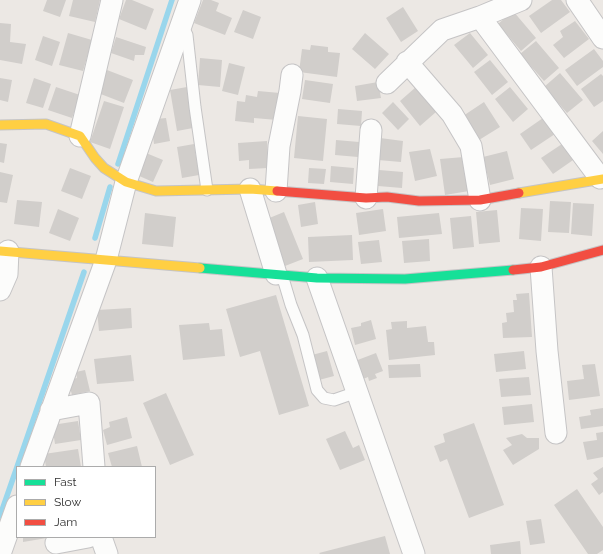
<!DOCTYPE html>
<html>
<head>
<meta charset="utf-8">
<style>
  body { margin:0 }
  #map { position:relative; width:603px; height:554px; overflow:hidden; background:#ece8e4; font-family:Raleway,sans-serif }
  canvas { display:block }
  .legend { position:absolute; left:16px; top:466px; width:140px; height:72px; box-sizing:border-box; background:#fff; border:1px solid #ababab; margin:0; padding:5px 7px; list-style:none; font-size:12px; color:#2e2e2e }
  .legend li { display:flex; align-items:center; gap:8px; height:20px }
  .legend b { width:20px; border:1px solid #ababab }
</style>
</head>
<body>
<div id="map">
<canvas width="603" height="554"></canvas>
<ul class="legend">
<li><b style="height:5px;background:#16e098"></b>Fast</li>
<li><b style="height:5px;background:#ffcf43"></b>Slow</li>
<li><b style="height:5px;background:#f24e42"></b>Jam</li>
</ul>
</div>
<script>
const g = document.querySelector('canvas').getContext('2d');
g.lineJoin = 'round';
function trace(path, color, width, dash) { g.strokeStyle = color; g.lineWidth = width; g.lineCap = dash ? 'butt' : 'round'; g.setLineDash(dash || []); g.stroke(path); }
function paint(path, color) { g.fillStyle = color; g.fill(path, 'evenodd'); }
trace(new Path2D(`
  M118 164 172 0
  M95 238 110 187
  M17 467 84 272
  M0 516 17 467`), '#99d6ec', 5.5);
paint(new Path2D(`
  M47 0H66L60 17 43 11Z
  M73 0H100L95 22 69 16Z
  M126 0H132L154 9 146 30 119 19Z
  M203 0H211L219 3 216 11 232 18 225 35 194 23Z
  M552 0H561L570 12 541 33 529 16Z
  M403 7 418 31 401 42 386 18Z
  M243 10 261 17 253 39 234 32Z
  M513 11 536 38 521 51 498 24Z
  M575 21 589 39 564 58 553 45 563 37 560 31Z
  M0 23 11 24 10 42 26 44 22 64 0 60Z
  M68 33 92 40 83 71 59 65Z
  M365 33 389 54 375 69 352 49Z
  M470 33 488 55 473 68 454 45Z
  M43 36 60 42 52 66 35 60Z
  M116 37 146 47 144 55H135L134 61 111 53Z
  M536 41 559 68 544 81 520 54Z
  M311 45 328 47V52L340 53 337 77 299 72 302 49 310 50Z
  M594 49 603 61V67L577 86 565 70Z
  M200 58 222 60 220 87 198 85Z
  M490 60 508 82 492 95 474 72Z
  M229 63 245 67 238 95 222 91Z
  M107 70 133 80 124 103 98 93Z
  M560 73 583 100 567 113 544 87Z
  M601 74 603 76V101L594 107 581 89Z
  M0 78 12 80 8 102 0 100Z
  M34 78 51 84 43 108 26 103Z
  M305 80 333 84 330 103 302 99Z
  M378 82 381 98 357 101 355 86Z
  M56 87 80 95 72 118 48 110Z
  M187 87 193 128 177 131 170 90Z
  M416 87 436 112 420 126 400 101Z
  M510 87 528 109 513 122 495 99Z
  M258 91 280 93 277 120 254 118V123L235 121 237 101 245 102 246 95 257 97Z
  M104 101 124 107 110 149 90 142Z
  M393 102 409 119 398 130 382 113Z
  M484 102 500 127 479 140 463 116Z
  M338 109 362 111 361 126 337 124Z
  M298 116 327 119 323 161 294 158Z
  M166 118 170 141 154 144 152 129 157 128 156 119Z
  M543 118 555 134 531 150 520 134Z
  M603 131V154L592 141Z
  M380 138 403 141 401 162 378 160Z
  M336 140 359 142 358 157 335 155Z
  M267 141 268 168 249 169V160L239 161 238 143Z
  M565 142 576 158 553 174 541 158Z
  M0 143 7 144 4 163 0 162Z
  M194 144 199 175 182 178 177 147Z
  M430 149 437 176 415 181 409 152Z
  M507 151 514 179 490 185 483 157Z
  M146 153 163 160 153 182 137 175Z
  M464 157 469 191 445 195 440 159Z
  M331 166 354 168 353 184 330 182Z
  M70 168 91 176 82 199 61 191Z
  M309 168 326 169 324 184 308 183Z
  M379 170 403 172 402 188 378 186Z
  M0 172 13 175 7 203 0 202Z
  M17 200 42 202 39 227 14 224Z
  M550 201 571 202 569 233 548 232Z
  M315 202 318 224 301 227 298 205Z
  M573 203 594 204 592 236 571 234Z
  M521 208 543 209 541 241 519 239Z
  M58 209 79 218 70 241 49 233Z
  M383 209 386 231 359 235 356 213Z
  M497 210 500 242 479 244 476 212Z
  M284 212 303 259 285 266 267 219Z
  M145 213 176 217 173 247 142 244Z
  M439 213 442 234 399 238 397 217Z
  M471 216 474 247 453 249 450 218Z
  M352 235 353 260 309 262 308 237Z
  M429 239 430 261 404 263 402 241Z
  M379 240 382 262 361 264 358 242Z
  M529 293 532 337 503 338 502 323 507 322 506 313 514 312 513 300H517L516 294Z
  M276 295 309 406 279 415 260 351 240 357 226 309Z
  M131 308 132 328 99 331 97 310Z
  M371 320 376 339 355 345 351 328 361 326V323Z
  M407 321V328L426 326 428 342H434L435 355 389 360 386 330 392 329 391 322Z
  M209 323 210 330 222 329 225 356 183 360 179 325Z
  M327 351 334 376 319 380 312 355Z
  M524 351 526 369 496 372 494 354Z
  M376 353 383 371 375 374 377 378 369 381 368 377 363 379 355 361Z
  M131 355 134 381 97 384 94 359Z
  M420 364 421 377 389 378 388 365Z
  M595 364 600 396 569 400 567 381 584 379 582 365Z
  M85 370 90 391 72 395 68 380 77 378 76 372Z
  M529 377 531 395 501 397 499 379Z
  M166 393 194 455 170 465 143 403Z
  M532 404 534 422 504 425 502 407Z
  M603 408V426L581 429 579 417 591 415 590 410Z
  M127 417 132 438 107 445 103 430 110 427 109 422Z
  M78 421 81 440 55 444 52 425Z
  M474 423 504 505 469 518 447 459 440 462 434 446 445 442 443 434Z
  M345 431 353 448 359 445 365 460 340 470 326 439Z
  M603 432V457L587 460 583 442 597 440 596 433Z
  M522 434 527 438H539V449L513 465 503 450 512 445 506 438Z
  M137 446 142 467H112L108 453Z
  M78 449 81 467H46L44 454Z
  M603 467V492L599 495 591 484 598 479 593 473Z
  M577 489 603 527V550L597 554H588L554 505Z
  M541 519 545 543 530 545 526 521Z
  M385 536 390 554H320L319 553Z
  M23 537H47V538L23 542Z
  M520 541 521 554H491L490 545Z`), '#d1cecb');
const lane = new Path2D(`
  M182 25 187 35 195 107 207 190
  M282 275 291 305 303 335 317 390 324 398 334 400 357 392`);
const street = new Path2D(`
  M577 0 603 38
  M480 17 600 178
  M407 62 452 114 471 146 480 200
  M387 83 442 30 480 17 521 0
  M80 136 112 0
  M250 189 276 274
  M276 191 279 146 290 91 292 75
  M366 198 371 130
  M541 267 547 351 556 433
  M317 278 414 554
  M0 290 7 274 8 251
  M51 410 89 403 94 467
  M31 467 106 260 126 182 190 0
  M101 537 107 554
  M56 543 88 537
  M0 554 17 506`);
const fast = new Path2D(`
  M200 268 317 278 405 279 513 270`);
const slow = new Path2D(`
  M0 125 46 124 80 136 95 158 104 168 126 182 156 191 250 189 277 191
  M519 193 603 179
  M0 251 200 268`);
const jam = new Path2D(`
  M277 191 366 198 387 197 419 201 480 200 519 193
  M513 270 541 267 603 250`);
trace(lane, '#c5c4c5', 13);
trace(street, '#c5c4c5', 23);
trace(fast, '#c5c4c5', 11);
trace(slow, '#c5c4c5', 11);
trace(jam, '#c5c4c5', 11);
trace(lane, '#fcfcfb', 11);
trace(street, '#fcfcfb', 21);
trace(fast, '#16e098', 9);
trace(slow, '#ffcf43', 9);
trace(jam, '#f24e42', 9);
</script>
</body>
</html>
